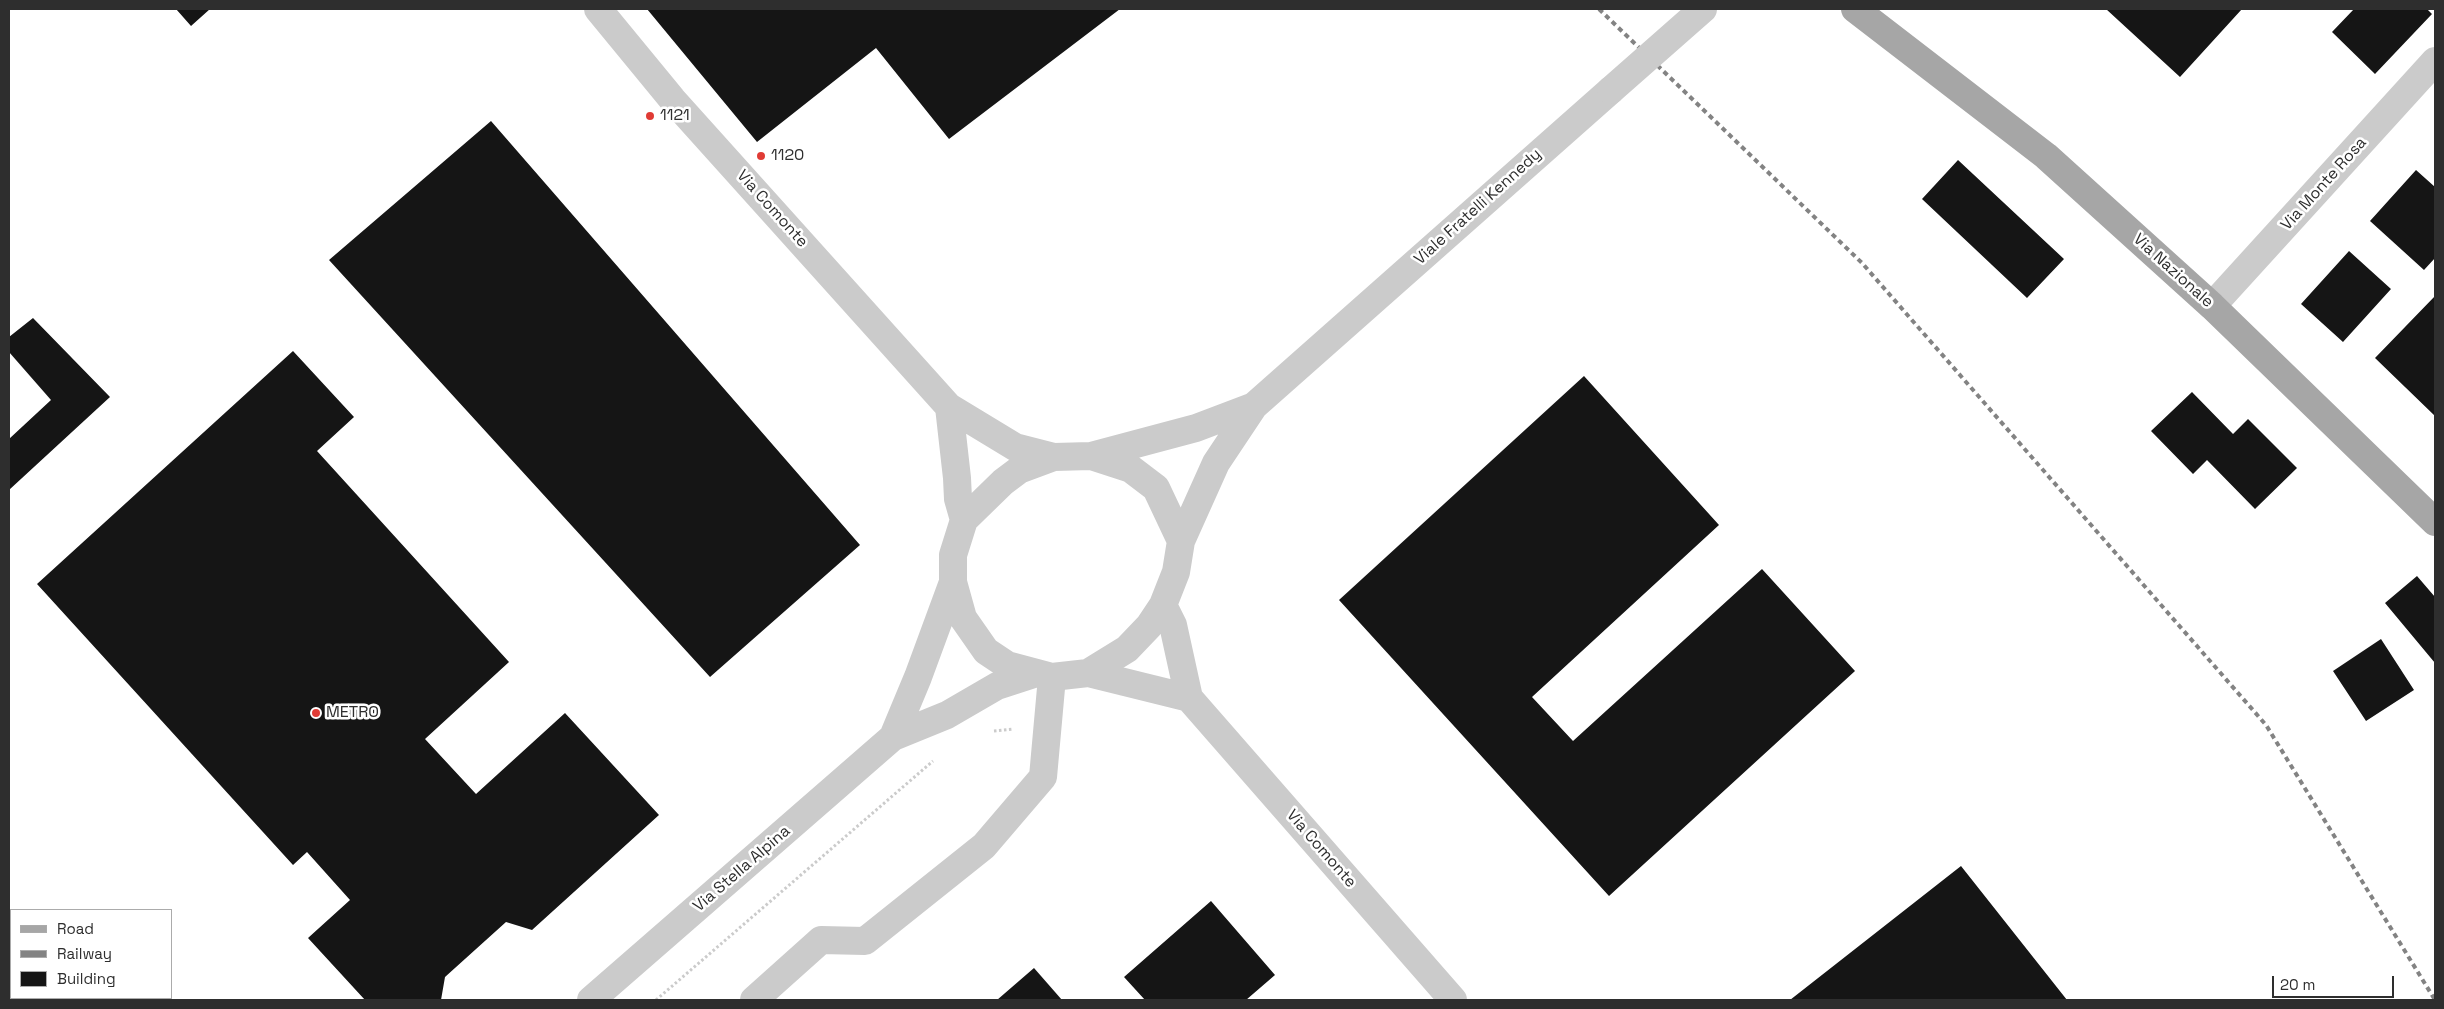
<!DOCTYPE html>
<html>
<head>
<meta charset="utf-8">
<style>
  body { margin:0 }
  #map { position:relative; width:2444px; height:1009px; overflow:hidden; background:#fff; font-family:"Space Grotesk",sans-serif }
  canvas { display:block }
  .frame { position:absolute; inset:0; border:10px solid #2e2e2e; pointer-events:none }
  .legend { position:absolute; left:10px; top:909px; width:162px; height:90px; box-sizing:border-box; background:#fff; border:1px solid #ababab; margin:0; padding:6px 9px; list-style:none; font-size:15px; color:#2e2e2e }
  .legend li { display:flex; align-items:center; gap:10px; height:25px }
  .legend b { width:25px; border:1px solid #ababab }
  .scale { position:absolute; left:2272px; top:976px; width:122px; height:22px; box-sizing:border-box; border:2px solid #2e2e2e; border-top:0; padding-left:6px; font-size:15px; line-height:18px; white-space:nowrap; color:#2e2e2e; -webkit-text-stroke:4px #fff; paint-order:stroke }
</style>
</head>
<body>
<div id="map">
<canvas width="2444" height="1009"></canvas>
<div class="frame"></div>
<ul class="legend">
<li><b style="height:6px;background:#a6a6a6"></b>Road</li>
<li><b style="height:6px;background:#838383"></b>Railway</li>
<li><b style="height:14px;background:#151515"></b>Building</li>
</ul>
<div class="scale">20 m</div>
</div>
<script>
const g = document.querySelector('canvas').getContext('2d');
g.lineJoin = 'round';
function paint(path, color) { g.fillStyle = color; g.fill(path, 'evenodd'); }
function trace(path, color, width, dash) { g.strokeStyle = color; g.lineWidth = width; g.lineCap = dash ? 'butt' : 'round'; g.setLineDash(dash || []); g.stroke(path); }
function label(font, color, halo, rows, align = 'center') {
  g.font = font + ' "Space Grotesk",sans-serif'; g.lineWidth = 5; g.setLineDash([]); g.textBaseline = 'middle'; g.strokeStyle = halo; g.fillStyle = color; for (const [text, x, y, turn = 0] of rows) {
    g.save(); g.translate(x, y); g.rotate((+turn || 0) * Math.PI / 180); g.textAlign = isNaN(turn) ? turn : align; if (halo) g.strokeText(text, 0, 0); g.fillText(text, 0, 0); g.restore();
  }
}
paint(new Path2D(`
  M176 9H210L191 26Z
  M647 9H1120L949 139 876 48 757 142Z
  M2106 9H2242L2180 77Z
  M2354 9H2427L2432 14 2375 74 2332 32Z
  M491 121 860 545 710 677 329 260Z
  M1958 160 2064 259 2027 298 1922 199Z
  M2416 170 2435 187V258L2424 270 2370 221Z
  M2349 251 2391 289 2343 342 2301 304Z
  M2435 296V416L2375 358Z
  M33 318 110 397 9 490V439L51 400 9 352V337Z
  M293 351 354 417 317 451 509 662 425 739 476 794 565 713 659 815 532 930 506 922 445 977 441 1000H365L308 938 350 900 307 852 293 865 37 584Z
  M1584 376 1719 525 1532 697 1573 741 1762 569 1855 671 1609 896 1339 600Z
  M2192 392 2233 434 2248 419 2297 468 2255 509 2207 460 2193 474 2151 431Z
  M2417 576 2435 597V663L2385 603Z
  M2381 639 2414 690 2366 721 2333 671Z
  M1961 866 2067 1000H1790Z
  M1211 901 1275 975 1246 1000H1145L1124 977Z
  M1034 968 1062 1000H997Z`), '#151515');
trace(new Path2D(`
  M994 731 1013 729
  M656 1000 933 761`), '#cbcbcb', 3, [2.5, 2.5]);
trace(new Path2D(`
  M598 9 672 99 949 407 1015 447 1054 457
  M2212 306 2435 61
  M949 407 957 478 958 499 964 520
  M1091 456 1196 428 1254 406
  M1181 541 1216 463 1254 406 1611 90
  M1163 605 1173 625 1189 698 1453 1000
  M1088 673 1127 649 1149 626 1163 605 1176 572 1181 541 1156 488 1131 469 1091 456 1054 457 1019 470 1003 482 964 520 953 555V582L963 618 986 651 1007 665 1052 677 1088 673 1189 698
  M893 737 918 677 953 582
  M591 1000 893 737 947 715 997 686 1037 673
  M754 1000 821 940 865 941 984 846 1043 777 1052 677`), '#cbcbcb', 28);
trace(new Path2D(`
  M1855 9 2046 156 2212 306 2435 522`), '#a6a6a6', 28);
trace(new Path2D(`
  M1599 9 1862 263 2266 725 2435 1000`), '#838383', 4, [5, 4]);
trace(new Path2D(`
  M1611 90 1703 9`), '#cbcbcb', 28);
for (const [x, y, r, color] of [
  [650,116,5,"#e03b35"],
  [761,156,5,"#e03b35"],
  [316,713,5,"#e03b35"]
]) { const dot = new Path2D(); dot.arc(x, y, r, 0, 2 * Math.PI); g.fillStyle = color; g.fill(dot); trace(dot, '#fff', 2); }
label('16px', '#2e2e2e', '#fff', [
  ["1121",660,116],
  ["1120",771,156],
  ["METRO",326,713]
], 'left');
label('16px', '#2e2e2e', '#fff', [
  ["Via Monte Rosa",2324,184,-48],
  ["Viale Fratelli Kennedy",1478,207,-42],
  ["Via Comonte",772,209,48],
  ["Via Nazionale",2173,271,42],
  ["Via Comonte",1321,849,49],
  ["Via Stella Alpina",742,869,-41]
]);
</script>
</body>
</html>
